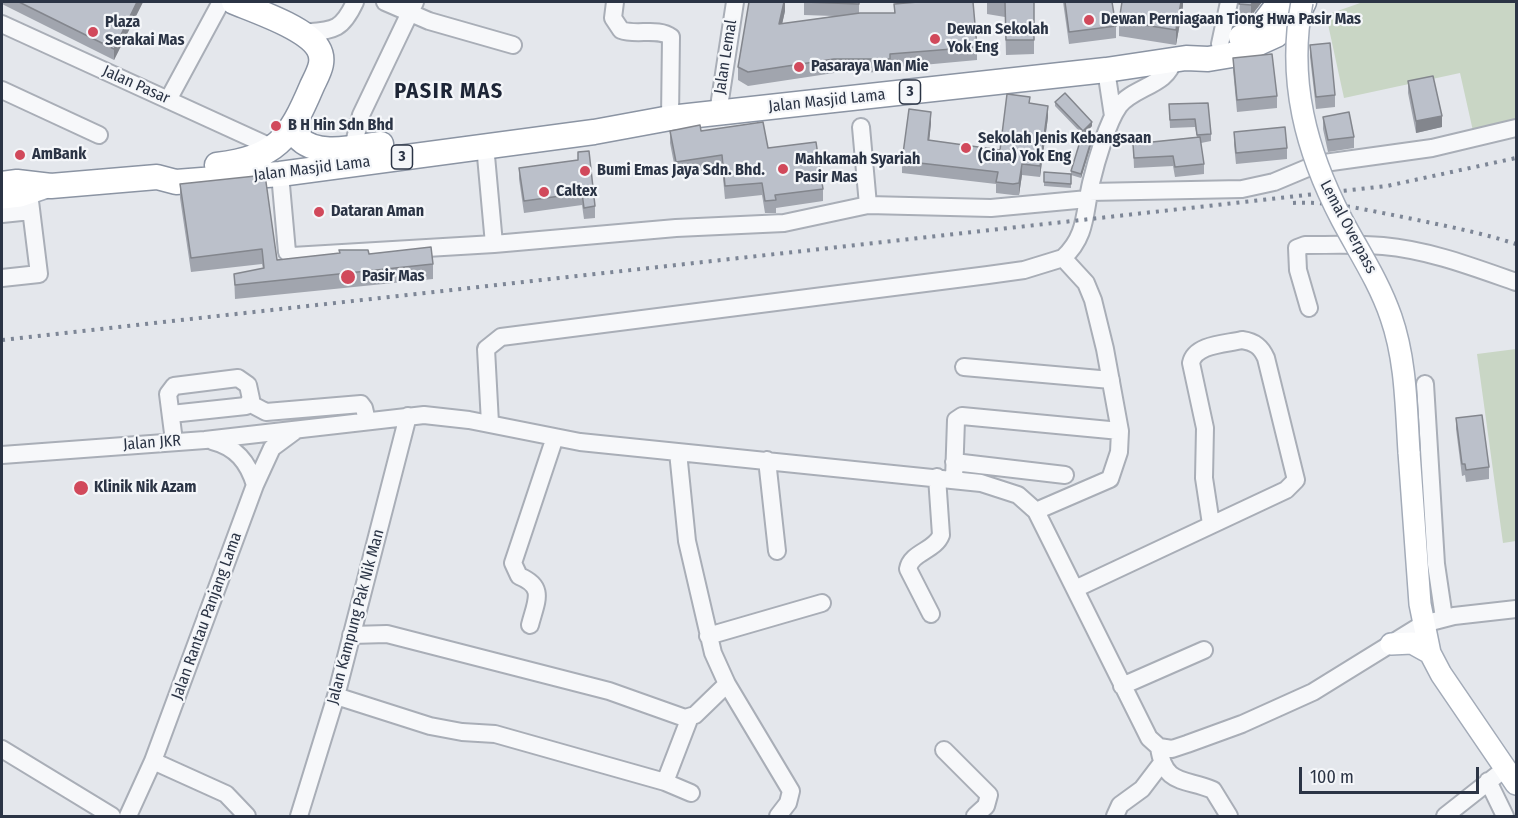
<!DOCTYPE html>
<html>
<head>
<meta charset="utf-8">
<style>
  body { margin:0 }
  #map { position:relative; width:1518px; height:818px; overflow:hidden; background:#e4e7ec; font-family:"Fira Sans Condensed",sans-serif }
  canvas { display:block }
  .frame { position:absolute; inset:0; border:3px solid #2b3445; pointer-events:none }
  .scale { position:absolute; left:1299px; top:767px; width:180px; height:27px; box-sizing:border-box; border:3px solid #2b3445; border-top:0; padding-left:8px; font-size:18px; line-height:21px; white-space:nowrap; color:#2b3445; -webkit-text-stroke:4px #f4f6f9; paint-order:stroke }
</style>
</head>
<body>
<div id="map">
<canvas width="1518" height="818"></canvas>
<div class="frame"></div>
<div class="scale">100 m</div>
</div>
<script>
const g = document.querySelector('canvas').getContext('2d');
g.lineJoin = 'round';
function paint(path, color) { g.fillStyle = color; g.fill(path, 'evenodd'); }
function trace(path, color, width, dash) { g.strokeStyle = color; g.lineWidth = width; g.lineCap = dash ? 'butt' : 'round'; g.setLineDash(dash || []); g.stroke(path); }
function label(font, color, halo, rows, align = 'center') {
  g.font = font + ' "Fira Sans Condensed",sans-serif'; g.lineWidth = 4.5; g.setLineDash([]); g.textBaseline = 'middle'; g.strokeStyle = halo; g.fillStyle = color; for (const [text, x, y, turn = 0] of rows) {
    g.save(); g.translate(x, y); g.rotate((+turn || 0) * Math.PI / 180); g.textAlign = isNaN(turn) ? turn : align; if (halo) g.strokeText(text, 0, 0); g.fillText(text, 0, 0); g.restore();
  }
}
paint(new Path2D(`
  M1363 2H1516V120L1473 131 1460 73 1344 98 1326 15Z
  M1516 349V541L1503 543 1477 354Z`), '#c9d6c5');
const minor = new Path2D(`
  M385 2 429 21 513 45
  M615 2 613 18 621 30C636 36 658 27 671 37L670 118
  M2 24 271 147
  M301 33C333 30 341 32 355 2
  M1220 44 1229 2
  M1106 70 1113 116
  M2 90 99 135
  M168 100 221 2
  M718 113 735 2
  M861 127 868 205
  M353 147 361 115 415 2
  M280 174 287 252 292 256 494 244 485 145
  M1089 192 1242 189 1274 182 1317 164 1432 148 1516 128
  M2 214 31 211
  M494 244 676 228 784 223 868 205 991 208 1088 199
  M1063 258C1087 236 1084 213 1091 183 1096 162 1107 123 1119 106 1133 87 1169 85 1173 60
  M2 278 39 274 29 193
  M1309 308 1298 270 1297 248 1305 245C1331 245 1358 244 1383 246 1429 250 1473 267 1516 282
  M964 367 1111 380
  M1425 384 1436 564 1444 618
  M249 403 266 412 361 404 364 408 367 421
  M171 414 246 406 251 399 248 385 238 378 174 386 168 394 174 441
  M490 423 486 349 501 337 988 275 1024 270 1063 258 1086 283 1093 300 1105 349 1120 431 1119 452 1110 479 1036 511
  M212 441C236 447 248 462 255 485
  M678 452 687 541 713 653 727 684 791 791 788 803 778 816
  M2 455 205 440 424 415 469 420 580 442 981 483 1018 495 1036 511 1149 738 1159 747 1172 749 1187 744 1242 724 1313 692 1423 624 1454 616 1516 609
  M767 460 777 551
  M954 462 1065 475
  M954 479 956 420 962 416 1120 431
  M1075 589 1286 490 1296 480 1266 358C1261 347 1255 342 1242 340 1226 344 1195 344 1191 363L1205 428 1204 478 1211 524
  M931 614 908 569C911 552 935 551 941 535L937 477
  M530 625C536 601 546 587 519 576L513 563 555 437
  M351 635 387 634 609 691 685 718 695 715 727 684
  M708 636 822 603
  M1122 686 1204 650
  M336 696 430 726 462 732 495 734 665 782 691 793
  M1159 747C1164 786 1185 778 1213 790L1229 816
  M2 749 112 816
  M944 750 989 795 986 806 975 816
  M153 761 226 794 247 816
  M1488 781 1505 816
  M665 782 690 717
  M128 816 153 761 255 485 272 448 295 431
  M299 816 336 696 408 416
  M1115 816 1120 805 1142 789 1161 764
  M1445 816 1506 768`);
const major = new Path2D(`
  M2 198 20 196 50 186
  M1409 452 1420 604 1430 653 1441 674 1516 784
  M1391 644 1412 643 1430 653`);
const highway = new Path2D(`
  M1241 37 1260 28 1280 2
  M296 124 298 137C316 158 356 147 381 144
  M217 165C277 157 289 140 312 86 318 73 326 61 318 48 306 28 256 11 234 2
  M2 184 17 182 51 186 157 177 176 182 280 174 594 132 670 118 1106 70 1186 58 1208 59 1232 55 1276 35 1297 16 1304 2`);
trace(minor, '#a9aeb7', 20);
trace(major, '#a3abb8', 24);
trace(highway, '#8b94a3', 27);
trace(minor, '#f7f8fa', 16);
trace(major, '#fff', 21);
trace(highway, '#fff', 24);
trace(new Path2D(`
  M1293 203C1330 201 1367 210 1403 217 1441 225 1479 232 1516 244
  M2 340 1387 186 1516 158`), '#7d8696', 4, [3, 6]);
const majorBridge = new Path2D(`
  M1302 2C1287 80 1306 151 1342 220 1359 252 1379 282 1391 317 1406 360 1406 406 1409 452`);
trace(majorBridge, '#a3abb8', 24, []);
trace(majorBridge, '#fff', 21);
paint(new Path2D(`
  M2 2H143L114 60 2 4Z
  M785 2V11L782 24 834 16 804 15V2H859V13H894V4L977 47V60L890 68V72L834 73 748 86 738 80V67Z
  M987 2H1034V54L1006 55 1005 17 987 14Z
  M1063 2H1112L1116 26V38L1069 44Z
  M1183 2V6L1176 45 1119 36V21Z
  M1240 2H1262L1251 16 1239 15Z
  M1310 45 1335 95V107L1316 109 1310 57Z
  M1233 58 1277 96V108L1237 112 1233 70Z
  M1408 81 1442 127 1416 133 1408 93Z
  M1055 102 1092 126 1083 135 1055 106Z
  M1030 103 1048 117 1040 177 1022 175 1019 195H1013L996 193V184L902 173V161L931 123 929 141 1000 150Z
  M1208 103 1211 134V141L1201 143 1204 164V174L1175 177 1173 166 1134 168 1133 144 1197 137 1195 127 1170 128 1169 104Z
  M1323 117 1354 137V148L1328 152 1323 129Z
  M670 131H701L768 148 823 189V201L776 208V213H765L762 195 725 199 722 168 676 174 670 143Z
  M1234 132 1287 148V159L1236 164 1234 144Z
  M1092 142 1081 178 1071 175V188L1044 186V172L1071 174V171Z
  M578 152 595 206V218L584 219 582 205 524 213 519 179V168L578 160Z
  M180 184 277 260 369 254 433 264V279L235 299 234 274 263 269 262 264 191 272 180 198Z
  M1456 418 1489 467V479L1466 482 1465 475 1462 476 1456 429Z`), '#a1a5ae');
paint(new Path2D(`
  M137 2H143L114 60V49Z
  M784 2H785V11L779 38V24Z
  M1181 2H1183V6L1176 45V30Z
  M1253 2H1262L1251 16V5Z
  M1048 106V117L1040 177V166Z
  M931 112V123L928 152V140Z
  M1442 116V127L1416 133V121Z
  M1092 122V126L1083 135V131Z
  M1092 138V142L1081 178V174Z
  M1022 164V175L1019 195V183Z`), '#83868d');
const building = new Path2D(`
  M19 2H137L114 49Z
  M749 2H784L779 24 860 13H895L894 4 918 2H973L977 47 890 54V59H834L748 72 738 67Z
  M804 2H859V4Z
  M1000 2H1034V40H1006L1005 2Z
  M1065 2H1112L1116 26 1069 32Z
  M1122 2H1181L1176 30 1119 21Z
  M1240 2H1253L1251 5 1239 4Z
  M1330 43 1335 95 1316 97 1310 45Z
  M1272 54 1277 96 1237 100 1233 58Z
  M1433 76 1442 116 1416 121 1408 81Z
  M1065 93 1092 122 1083 131 1055 102Z
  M1007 94 1030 97 1029 103 1048 106 1040 166 1022 164 1019 183 1013 184 996 182 998 172 902 161 909 109 931 112 928 140 1000 150Z
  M1208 103 1211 134 1197 135 1195 119 1170 120 1169 104Z
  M1349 112 1354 137 1328 140 1323 117Z
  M763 122 768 148 816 142 823 189 775 195 776 200 765 201 762 183 725 186 722 155 676 162 670 131 700 125 701 131Z
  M1285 127 1287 148 1236 153 1234 132Z
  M1082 135 1092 138 1081 174 1071 171Z
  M1200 137 1204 164 1175 167 1173 156 1134 158 1133 144Z
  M589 151 595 206 584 208 582 193 524 201 519 168 578 160V152Z
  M1044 172 1071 174V184L1044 182Z
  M265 175 277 260 340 253 339 250H368L369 254 431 247 433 264 235 285 234 274 264 268 262 249 191 258 180 184Z
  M1482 415 1489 467 1466 470 1465 464H1462L1456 418Z`);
paint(building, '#bbc0ca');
trace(building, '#83868d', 1.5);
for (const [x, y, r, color] of [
  [1089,20,6,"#d1495b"],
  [93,32,6,"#d1495b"],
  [935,39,6,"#d1495b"],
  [799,67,6,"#d1495b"],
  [276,126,6,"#d1495b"],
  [966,148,6,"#d1495b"],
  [20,155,6,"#d1495b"],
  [783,169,6,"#d1495b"],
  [585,171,6,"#d1495b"],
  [544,192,6,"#d1495b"],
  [319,212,6,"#d1495b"],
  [348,277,8,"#d1495b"],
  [81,488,8,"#d1495b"]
]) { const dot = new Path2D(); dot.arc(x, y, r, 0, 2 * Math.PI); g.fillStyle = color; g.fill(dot); trace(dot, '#f4f6f9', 2); }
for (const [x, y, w] of [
  [910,92,21],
  [402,157,21]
]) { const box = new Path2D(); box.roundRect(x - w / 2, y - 12, w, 24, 4.5); g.fillStyle = '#f4f6f9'; g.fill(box); trace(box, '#2b3445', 1.5); }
label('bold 15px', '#2b3445', null, [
  ["3",910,92],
  ["3",402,157]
]);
label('bold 16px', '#2b3445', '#f4f6f9', [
  ["Dewan Perniagaan Tiong Hwa Pasir Mas",1101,20],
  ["Plaza",105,23],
  ["Serakai Mas",105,41],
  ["Dewan Sekolah",947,30],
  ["Yok Eng",947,48],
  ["Pasaraya Wan Mie",811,67],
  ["B H Hin Sdn Bhd",288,126],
  ["Sekolah Jenis Kebangsaan",978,139],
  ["(Cina) Yok Eng",978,157],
  ["AmBank",32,155],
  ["Mahkamah Syariah",795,160],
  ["Pasir Mas",795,178],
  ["Bumi Emas Jaya Sdn. Bhd.",597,171],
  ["Caltex",556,192],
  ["Dataran Aman",331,212],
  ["Pasir Mas",362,277],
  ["Klinik Nik Azam",94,488]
], 'left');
label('16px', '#2b3445', '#f4f6f9', [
  ["Jalan Lemal",726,57,-81],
  ["Jalan Pasar",136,85,24],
  ["Jalan Masjid Lama",827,101,-6],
  ["Jalan Masjid Lama",312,169,-7],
  ["Lemal Overpass",1348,227,62],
  ["Jalan JKR",152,443,-4],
  ["Jalan Rantau Panjang Lama",207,616,-70],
  ["Jalan Kampung Pak Nik Man",356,617,-75]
]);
g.letterSpacing = '1.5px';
label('bold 22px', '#1d2536', '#f4f6f9', [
  ["PASIR MAS",449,92]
]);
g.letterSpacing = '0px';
</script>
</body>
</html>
